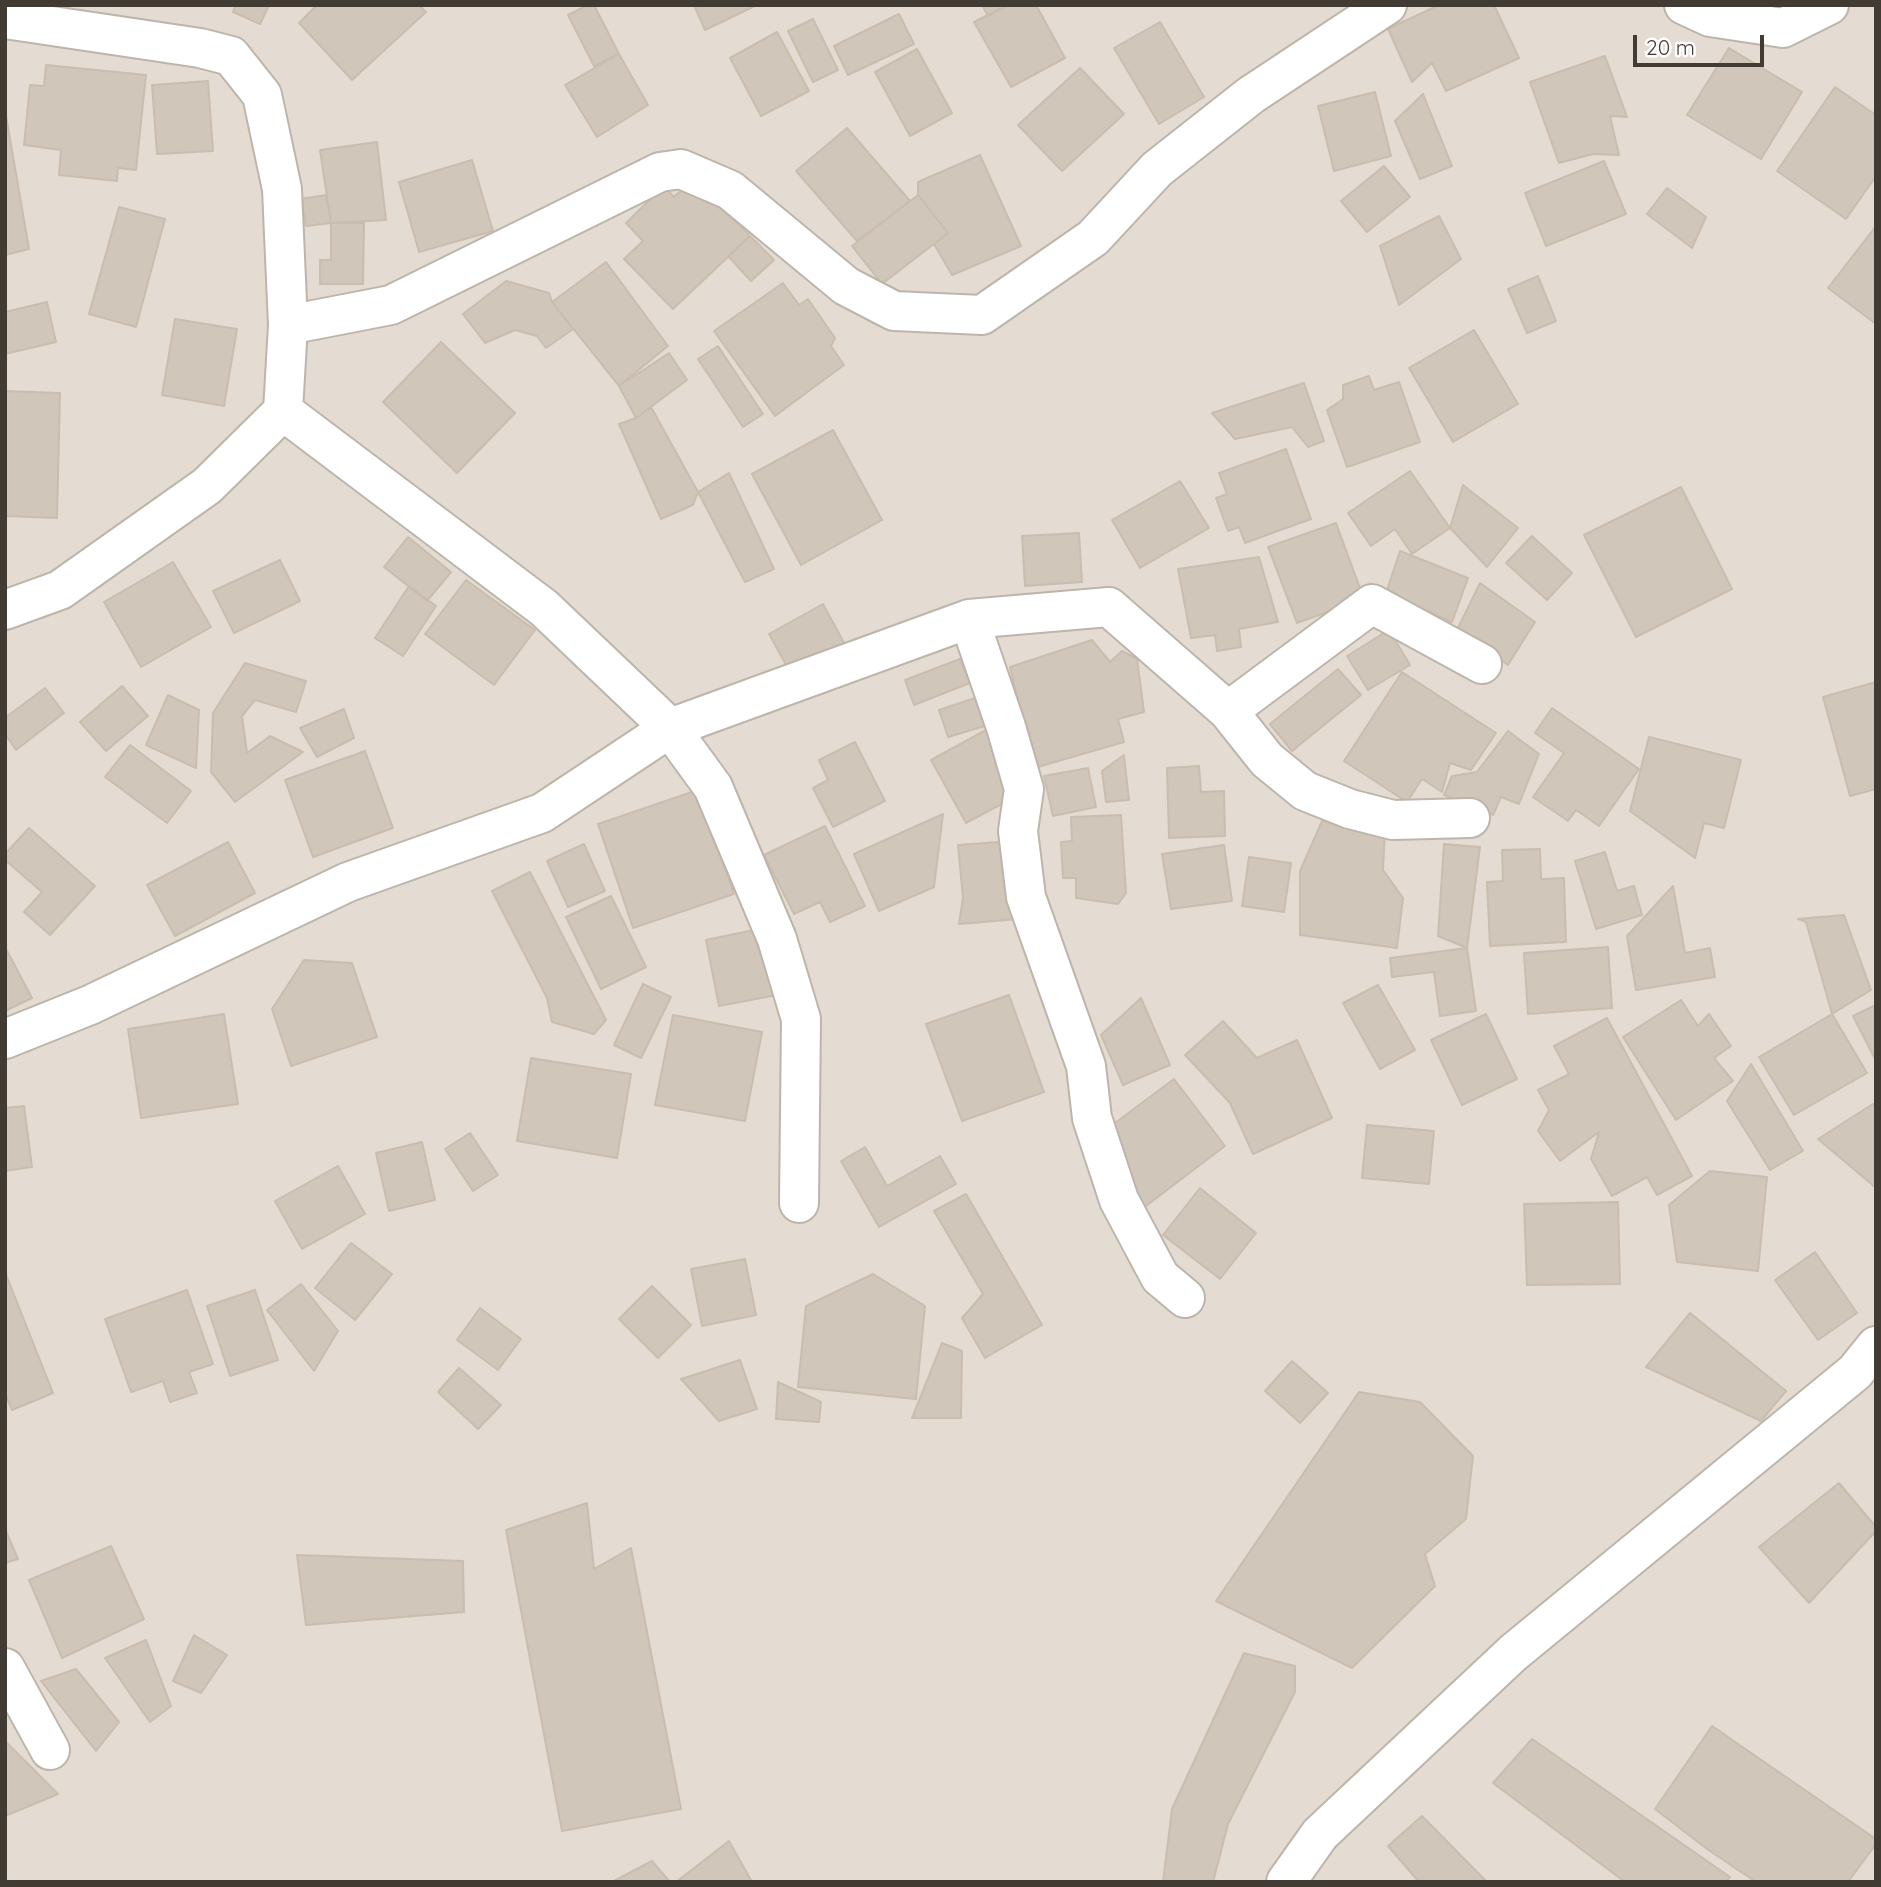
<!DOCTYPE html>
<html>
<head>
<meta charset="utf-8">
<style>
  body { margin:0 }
  #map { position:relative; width:1881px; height:1887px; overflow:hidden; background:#f0ebe3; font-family:Quicksand,sans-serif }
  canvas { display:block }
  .frame { position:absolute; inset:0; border:7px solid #413b34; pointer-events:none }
  .scale { position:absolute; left:1633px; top:35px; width:131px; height:32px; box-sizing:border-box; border:4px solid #413b34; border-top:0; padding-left:9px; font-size:21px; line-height:24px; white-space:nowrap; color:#413b34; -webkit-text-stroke:5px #fff; paint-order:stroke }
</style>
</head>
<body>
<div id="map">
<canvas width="1881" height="1887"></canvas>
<div class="frame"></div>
<div class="scale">20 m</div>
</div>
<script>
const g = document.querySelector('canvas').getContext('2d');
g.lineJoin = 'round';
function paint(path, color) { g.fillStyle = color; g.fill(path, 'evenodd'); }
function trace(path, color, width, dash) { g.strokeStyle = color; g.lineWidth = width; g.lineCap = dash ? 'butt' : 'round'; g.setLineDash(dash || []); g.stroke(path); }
paint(new Path2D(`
  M5 5H1876V1882H5Z`), '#e4dcd2');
const building = new Path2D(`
  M236 5H269L260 24 233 12Z
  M317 5H419L426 12 352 80 299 23Z
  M588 5H594L619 54 594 66 568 15Z
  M694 5H757L705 30Z
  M982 5H1008L988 16Z
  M1008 5H1036L1065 58 1011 87 974 22Z
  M1439 5H1494L1519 58 1446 91 1432 63 1412 82 1388 29Z
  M899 14 914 44 848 75 834 46Z
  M813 19 838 70 813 82 788 31Z
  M1160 22 1204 97 1159 124 1114 48Z
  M777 32 809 91 761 116 730 58Z
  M1729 48 1802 92 1761 159 1687 115Z
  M917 49 952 113 910 136 875 72Z
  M619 54 648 105 597 137 565 85Z
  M1605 56 1627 117 1610 116 1619 155 1593 154 1559 163 1530 82Z
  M46 65 146 75 136 170 118 168 117 181 59 175 61 150 24 145 30 85 44 86Z
  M1080 68 1124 114 1062 171 1018 125Z
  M208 81 213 151 157 154 152 85Z
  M1835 87 1876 115V176L1846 219 1777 171Z
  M1375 92 1391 156 1334 171 1318 106Z
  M1423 94 1452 166 1420 179 1395 121Z
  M5 110 29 249 5 255Z
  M847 128 910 201 857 241 796 171Z
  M377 142 386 220 331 223 320 150Z
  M980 155 1021 246 952 275 934 244 948 233 918 195V182Z
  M472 160 493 231 419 252 399 182Z
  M1604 161 1626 214 1546 246 1525 193Z
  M1384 166 1410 197 1367 232 1341 201Z
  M694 179 750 236 673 309 624 259 643 241 626 223 664 186 674 197Z
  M1667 188 1706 217 1692 248 1647 214Z
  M326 195 331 223 306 226 301 199Z
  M918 195 948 233 882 284 852 246Z
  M119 207 165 219 136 327 89 314Z
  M1439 216 1461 259 1399 305 1380 246Z
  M331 223H364L363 284H320V260H331Z
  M1876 226V324L1828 288Z
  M750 236 774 260 751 281 728 256Z
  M606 262 668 346 619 386 552 302Z
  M1538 276 1556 321 1527 333 1508 289Z
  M506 281 549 293 552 302 573 329 546 348 537 336 515 330 485 343 463 314Z
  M783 283 799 305 808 299 835 338 831 346 844 365 775 416 714 331Z
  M47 302 56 342 5 354V312Z
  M175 319 237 329 224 406 162 395Z
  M1474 330 1518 404 1453 442 1409 368Z
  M441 342 515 413 457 473 383 402Z
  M718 346 763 414 743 427 698 359Z
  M669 353 687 380 636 418 619 386Z
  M1369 376 1374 390 1399 382 1420 442 1347 467 1327 410 1343 399V385Z
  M1304 383 1324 441 1308 447 1292 427 1235 439 1212 413Z
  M5 391 60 393 57 518 5 516Z
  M651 407 698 492 693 505 661 519 619 424 636 418Z
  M833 430 882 520 801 565 752 474Z
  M1286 449 1311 519 1245 543 1239 527 1228 531 1216 498 1227 494 1219 473Z
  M1410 471 1450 528 1412 554 1395 529 1371 546 1348 513Z
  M729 473 774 569 745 582 698 492Z
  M1180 481 1209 528 1140 568 1112 520Z
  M1463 485 1518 528 1487 567 1450 528Z
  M1681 487 1732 589 1636 637 1584 535Z
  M1336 523 1364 599 1297 623 1268 547Z
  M1079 533 1082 582 1025 586 1022 536Z
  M1532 536 1572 573 1547 600 1506 563Z
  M408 537 451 572 427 601 384 567Z
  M1400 551 1468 578 1452 622 1386 593Z
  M1259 557 1278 622 1239 629 1241 647 1217 651 1215 635 1191 638 1178 569Z
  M280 560 300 601 234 633 213 591Z
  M173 562 211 627 141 667 104 602Z
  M466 580 535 630 494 685 425 634Z
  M1480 583 1535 622 1508 665 1458 628Z
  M409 586 436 606 403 656 375 638Z
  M823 604 849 652 795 681 769 634Z
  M1389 630 1410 665 1368 690 1347 656Z
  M1092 640 1110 662 1122 651 1137 659 1144 712 1118 719 1124 742 1034 768 1010 667Z
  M960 659 970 683 914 705 905 680Z
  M245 663 306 681 296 712 255 700 242 716 247 753 270 736 303 752 235 802 211 772 213 713Z
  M1338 669 1361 695 1292 751 1270 724Z
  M1402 672 1496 733 1471 770 1450 763 1442 792 1422 779 1407 802 1344 761Z
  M1876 682V789L1850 796 1823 697Z
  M122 686 148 716 106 751 80 722Z
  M45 688 64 713 16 750 5 734V718Z
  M168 695 199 710 196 768 146 745Z
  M975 698 985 726 948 737 939 710Z
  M1552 708 1639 769 1599 826 1576 810 1568 821 1533 797 1564 753 1535 733Z
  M344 709 354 738 317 757 300 728Z
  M986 730 1022 793 966 823 931 760Z
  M1508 731 1539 754 1519 804 1501 797 1493 815 1444 795 1452 776 1477 772Z
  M1649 737 1741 760 1724 828 1704 823 1695 858 1630 811Z
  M855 742 885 801 833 827 813 788 828 780 819 760Z
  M130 745 191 791 167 823 105 777Z
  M365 751 393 828 313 857 285 780Z
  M1124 755 1129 800 1106 802 1102 771Z
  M1199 766 1201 792 1224 791 1225 836 1169 838 1167 768Z
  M1088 768 1096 807 1053 816 1044 776Z
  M698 790 734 894 633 928 598 824Z
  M943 814 934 887 879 911 854 854Z
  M1121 815 1126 893 1118 904 1076 898V878H1063L1061 842 1072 841 1071 817Z
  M1322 821 1385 830 1383 870 1403 898 1397 948 1300 935V871Z
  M825 826 865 906 830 922 820 902 794 914 764 855Z
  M29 828 95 886 50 935 24 912 42 892 5 860V854Z
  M1012 841 1019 919 959 924 963 898 958 845Z
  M228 842 255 893 175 936 147 885Z
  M584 844 605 891 568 907 547 861Z
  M1444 844 1480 847 1467 948 1438 936Z
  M1224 845 1232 901 1171 909 1162 854Z
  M1540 849 1541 879 1564 878 1566 942 1490 946 1487 882 1503 881 1502 850Z
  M1605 852 1617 891 1634 886 1642 915 1596 929 1575 861Z
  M1249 857 1291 863 1284 912 1242 906Z
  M530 872 606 1020 594 1034 552 1022 547 998 492 891Z
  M1673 886 1685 953 1710 948 1715 977 1636 990 1627 936Z
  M611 896 646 967 601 989 566 917Z
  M1844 915 1871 990 1832 1014 1806 922 1798 919Z
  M763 928 777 995 719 1006 706 940Z
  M5 947 32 998 5 1011Z
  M1608 947 1612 1008 1528 1014 1524 953Z
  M1467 948 1476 1011 1440 1016 1434 972 1392 977 1390 958Z
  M304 960 352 963 377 1037 291 1066 272 1009Z
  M643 984 671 997 641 1058 614 1045Z
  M1378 985 1415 1050 1380 1069 1343 1003Z
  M1009 995 1044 1092 962 1121 926 1024Z
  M1141 998 1170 1065 1123 1085 1101 1035Z
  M1681 1000 1698 1026 1709 1014 1731 1046 1714 1058 1733 1081 1676 1120 1623 1037Z
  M1876 1005V1061L1853 1016Z
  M224 1014 238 1104 141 1118 128 1029Z
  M1486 1014 1517 1079 1462 1105 1431 1040Z
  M1832 1014 1867 1073 1794 1115 1759 1057Z
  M673 1015 762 1032 745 1121 655 1105Z
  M1607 1018 1692 1176 1657 1195 1647 1177 1612 1196 1591 1159 1599 1132 1560 1161 1538 1131 1549 1110 1538 1090 1569 1074 1554 1046Z
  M1223 1021 1257 1058 1297 1040 1332 1118 1253 1154 1230 1103 1185 1055Z
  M531 1058 631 1074 617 1158 517 1141Z
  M1751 1064 1803 1151 1770 1170 1727 1101Z
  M1174 1079 1225 1146 1142 1209 1111 1126Z
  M1876 1102V1188L1818 1139Z
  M24 1106 32 1167 5 1171V1108Z
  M1367 1125 1434 1131 1429 1184 1362 1178Z
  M470 1133 498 1175 473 1191 445 1149Z
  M422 1142 435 1200 389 1211 376 1153Z
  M865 1147 887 1186 940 1156 956 1184 879 1227 841 1161Z
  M338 1166 365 1214 302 1249 275 1201Z
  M1710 1171 1767 1177 1758 1271 1677 1262 1669 1205Z
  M1200 1188 1256 1233 1220 1279 1163 1235Z
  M966 1194 1042 1325 985 1358 962 1318 983 1294 934 1211Z
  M1618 1202 1620 1284 1527 1285 1524 1204Z
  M351 1243 392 1274 355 1320 315 1288Z
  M1815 1252 1857 1313 1818 1340 1775 1280Z
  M745 1259 756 1315 702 1326 691 1269Z
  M5 1272 53 1393 12 1410 5 1393Z
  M873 1274 925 1306 916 1399 798 1387 806 1306Z
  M301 1284 338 1331 314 1371 267 1310Z
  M652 1286 691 1325 658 1358 619 1319Z
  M187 1290 213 1364 189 1372 197 1393 170 1402 163 1381 131 1392 105 1319Z
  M255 1290 278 1360 230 1376 207 1306Z
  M480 1308 521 1339 498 1370 457 1340Z
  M1690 1313 1786 1391 1761 1421 1646 1367Z
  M942 1343 962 1351 961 1418H912Z
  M740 1360 757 1409 719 1421 681 1379Z
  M1292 1361 1328 1393 1300 1423 1265 1391Z
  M459 1368 501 1405 478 1429 438 1392Z
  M778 1382 821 1402 819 1422 776 1419Z
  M1359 1392 1420 1402 1473 1456 1466 1519 1425 1554 1435 1586 1352 1668 1216 1601Z
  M1839 1483 1876 1527V1531L1809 1603 1759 1547Z
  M587 1503 594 1569 631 1548 681 1809 562 1831 506 1530Z
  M5 1529 18 1559 5 1563Z
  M111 1546 144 1619 62 1658 29 1580Z
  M297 1555 463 1561 464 1612 306 1625Z
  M194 1635 227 1655 201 1693 173 1681Z
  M146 1640 171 1706 150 1722 105 1658Z
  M1244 1653 1295 1666V1692L1228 1824 1213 1882H1163L1172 1809Z
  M76 1669 119 1722 96 1751 41 1681Z
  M1712 1726 1876 1839V1844L1848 1882H1756L1707 1849 1655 1809Z
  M1532 1739 1730 1877 1726 1882H1625L1493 1783Z
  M5 1741 58 1794 5 1816Z
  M1422 1816 1487 1882H1419L1388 1846Z
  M729 1841 752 1882H676Z
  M652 1861 670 1882H612Z`);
paint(building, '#d1c6ba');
trace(building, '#cbbdae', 2);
const minor = new Path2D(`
  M1684 5 1710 17 1783 28 1829 5
  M5 19 200 48 231 56 262 95 282 189 288 325 283 411 207 486 60 590 5 610
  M288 325 391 305 660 172 681 169 730 190 846 286 894 311 982 315 1093 238 1157 169 1251 95 1387 5
  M283 411 544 608 670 728 713 787 777 939 801 1019 799 1203
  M969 619 1006 727 1024 789 1018 831 1026 897 1086 1066 1092 1118 1119 1200 1160 1277 1185 1298
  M1228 711 1267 760 1305 791 1350 809 1393 820 1470 818
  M5 1039 90 1005 348 882 542 813 670 728 969 619 1109 607 1228 711 1372 604 1482 664
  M5 1668 50 1750
  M1286 1882 1320 1834 1513 1653 1855 1372 1876 1346`);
trace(minor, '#bdb5aa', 42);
trace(minor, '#fff', 38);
</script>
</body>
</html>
